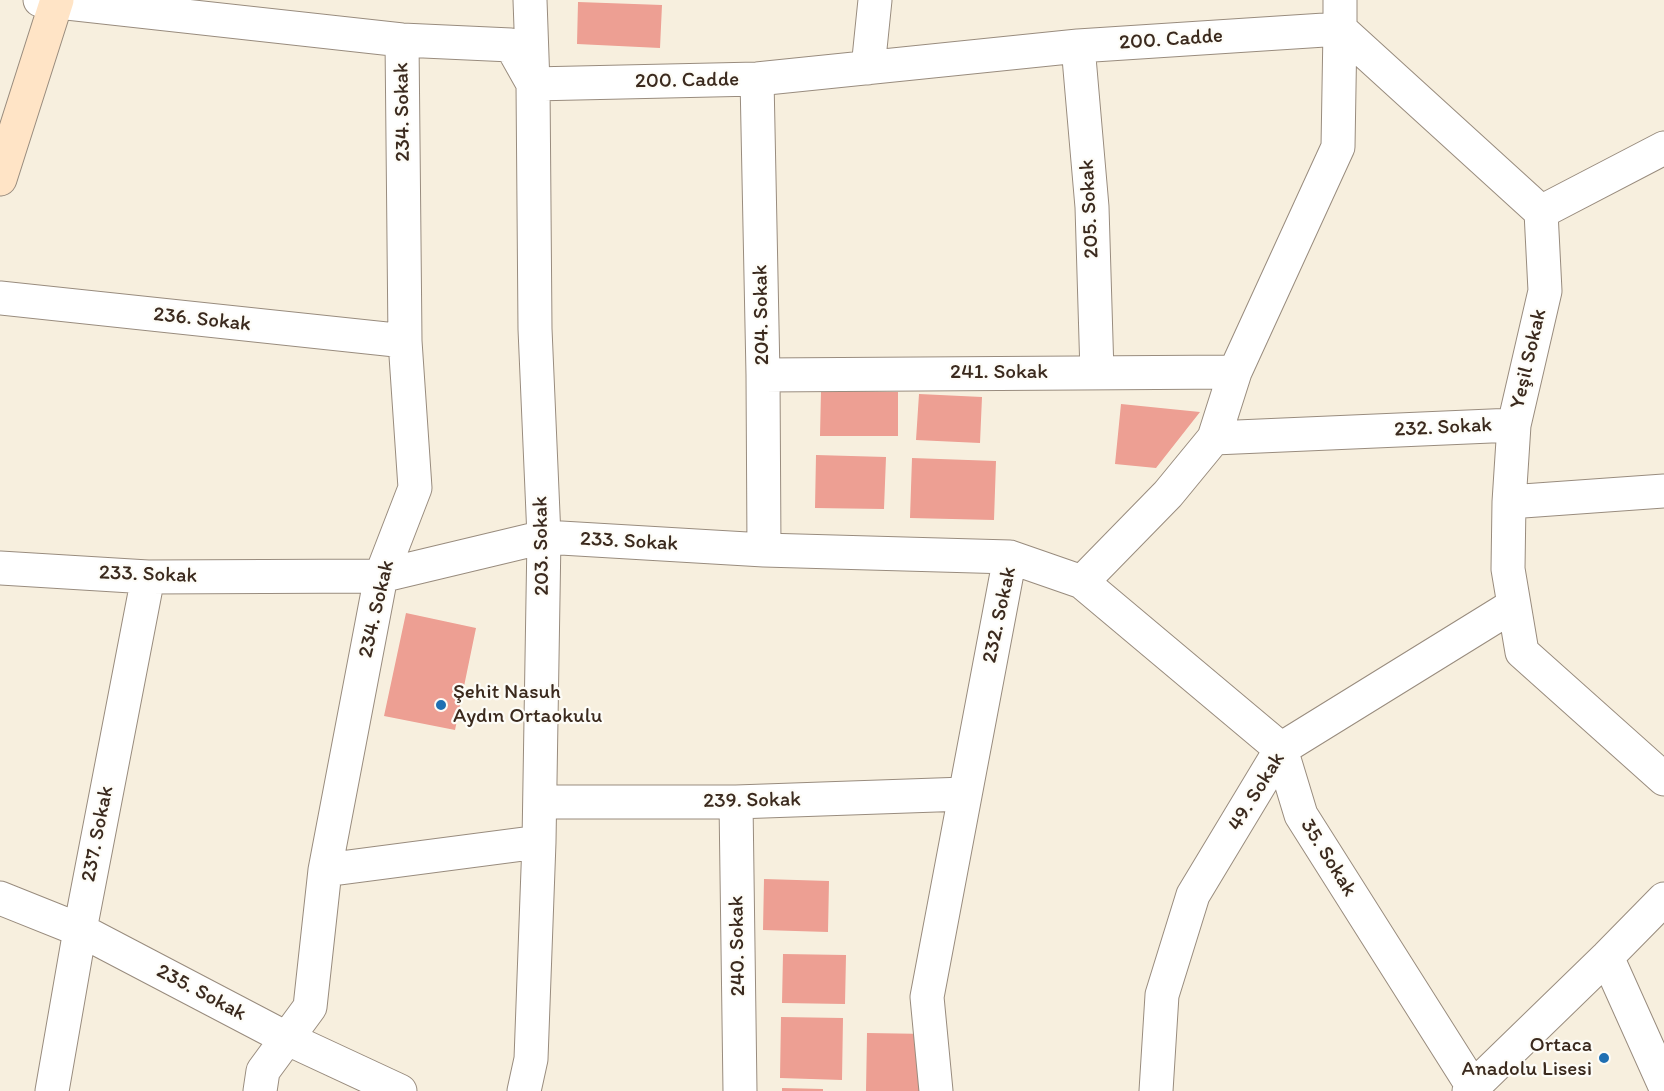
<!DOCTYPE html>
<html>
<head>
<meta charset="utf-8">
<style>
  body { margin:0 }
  canvas { display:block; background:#f7efde }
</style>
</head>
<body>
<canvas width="1664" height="1091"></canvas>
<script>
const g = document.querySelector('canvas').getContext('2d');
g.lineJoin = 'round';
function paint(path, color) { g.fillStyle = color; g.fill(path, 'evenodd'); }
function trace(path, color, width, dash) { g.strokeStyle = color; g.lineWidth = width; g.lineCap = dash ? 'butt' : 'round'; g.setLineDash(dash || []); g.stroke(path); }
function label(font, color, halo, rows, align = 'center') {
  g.font = font + ' Itim,sans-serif'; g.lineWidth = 4.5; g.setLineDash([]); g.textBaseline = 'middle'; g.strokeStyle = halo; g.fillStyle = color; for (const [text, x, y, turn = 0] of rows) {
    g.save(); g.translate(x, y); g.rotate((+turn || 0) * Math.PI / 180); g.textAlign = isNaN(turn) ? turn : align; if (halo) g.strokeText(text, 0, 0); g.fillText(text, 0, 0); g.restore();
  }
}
paint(new Path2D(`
  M578 2 662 5 660 48 577 44Z
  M821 391 898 392V436H820Z
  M919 394 982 397 980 443 916 440Z
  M1121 404 1200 412 1156 468 1115 464Z
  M816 455 886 457 884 509 815 508Z
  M912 458 996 461 994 520 910 518Z
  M406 613 476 628 455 730 384 716Z
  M764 879 829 881 828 932 763 930Z
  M783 954 846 955 845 1004 782 1003Z
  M781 1017 843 1018 842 1080 780 1078Z
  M867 1033 929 1034 927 1091H866Z
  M782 1088 823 1089V1091H782Z`), '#ed9f93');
const street = new Path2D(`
  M40 0 402 40 511 45 533 84 757 79 1078 46 1340 29 1338 147 1235 372 1214 438
  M1340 0V29L1541 212 1545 291 1514 425 1509 502 1508 569 1522 652 1664 779
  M1078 46 1092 207 1097 373
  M868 68 875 0
  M757 79 763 375 764 550
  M1541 212 1664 148
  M0 298 405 341
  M763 375 1235 372
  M1509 502 1664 491
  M0 568 148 577 381 576 544 537 764 550 1010 557
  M1082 582 1281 749 1301 815 1473 1087
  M540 802H736L965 794
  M736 802 740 1091
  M325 870 539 842
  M0 898 80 930 286 1038 400 1091
  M1607 957 1664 1084
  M52 1091 80 930 148 577
  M260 1091 263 1071 310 1007 325 870 381 576 415 488 405 341 402 40
  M524 1091 531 1059 539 842 544 537 535 329 533 84 530 0
  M936 1091 927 997 1010 557 1082 582 1168 494 1214 438 1514 425
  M1156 1091 1162 995 1193 895 1281 749 1514 605
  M1469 1091 1607 957 1664 899`);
const secondary = new Path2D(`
  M0 179 57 0`);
trace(street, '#998c7e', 35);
trace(secondary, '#998c7e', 35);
trace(street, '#fff', 33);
trace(secondary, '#ffe4c6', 33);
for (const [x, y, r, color] of [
  [441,705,6,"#1f6fb2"],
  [1604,1058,6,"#1f6fb2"]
]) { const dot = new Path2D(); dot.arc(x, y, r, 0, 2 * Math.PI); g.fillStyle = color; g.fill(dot); trace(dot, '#fdfcf7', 2); }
label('21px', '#3b2a1e', '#fdfcf7', [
  ["200. Cadde",1171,40,-4],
  ["200. Cadde",687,81,-1],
  ["234. Sokak",403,112,-91],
  ["205. Sokak",1090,209,-93],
  ["204. Sokak",762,315,-91],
  ["236. Sokak",202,320,6],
  ["Yeşil Sokak",1529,359,-77],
  ["241. Sokak",999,373],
  ["232. Sokak",1443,428,-3],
  ["233. Sokak",629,542,3],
  ["203. Sokak",542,546,-91],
  ["233. Sokak",148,575,2],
  ["234. Sokak",377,609,-77],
  ["232. Sokak",1000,615,-78],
  ["49. Sokak",1257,792,-58],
  ["239. Sokak",752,801,-1],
  ["237. Sokak",98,834,-79],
  ["35. Sokak",1328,858,58],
  ["240. Sokak",738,946,-91],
  ["235. Sokak",201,993,28]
]);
label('21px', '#3b2a1e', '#fdfcf7', [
  ["Şehit Nasuh",453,693],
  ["Aydın Ortaokulu",453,717],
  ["Ortaca",1592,1046,"right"],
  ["Anadolu Lisesi",1592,1070,"right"]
], 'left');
</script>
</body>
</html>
